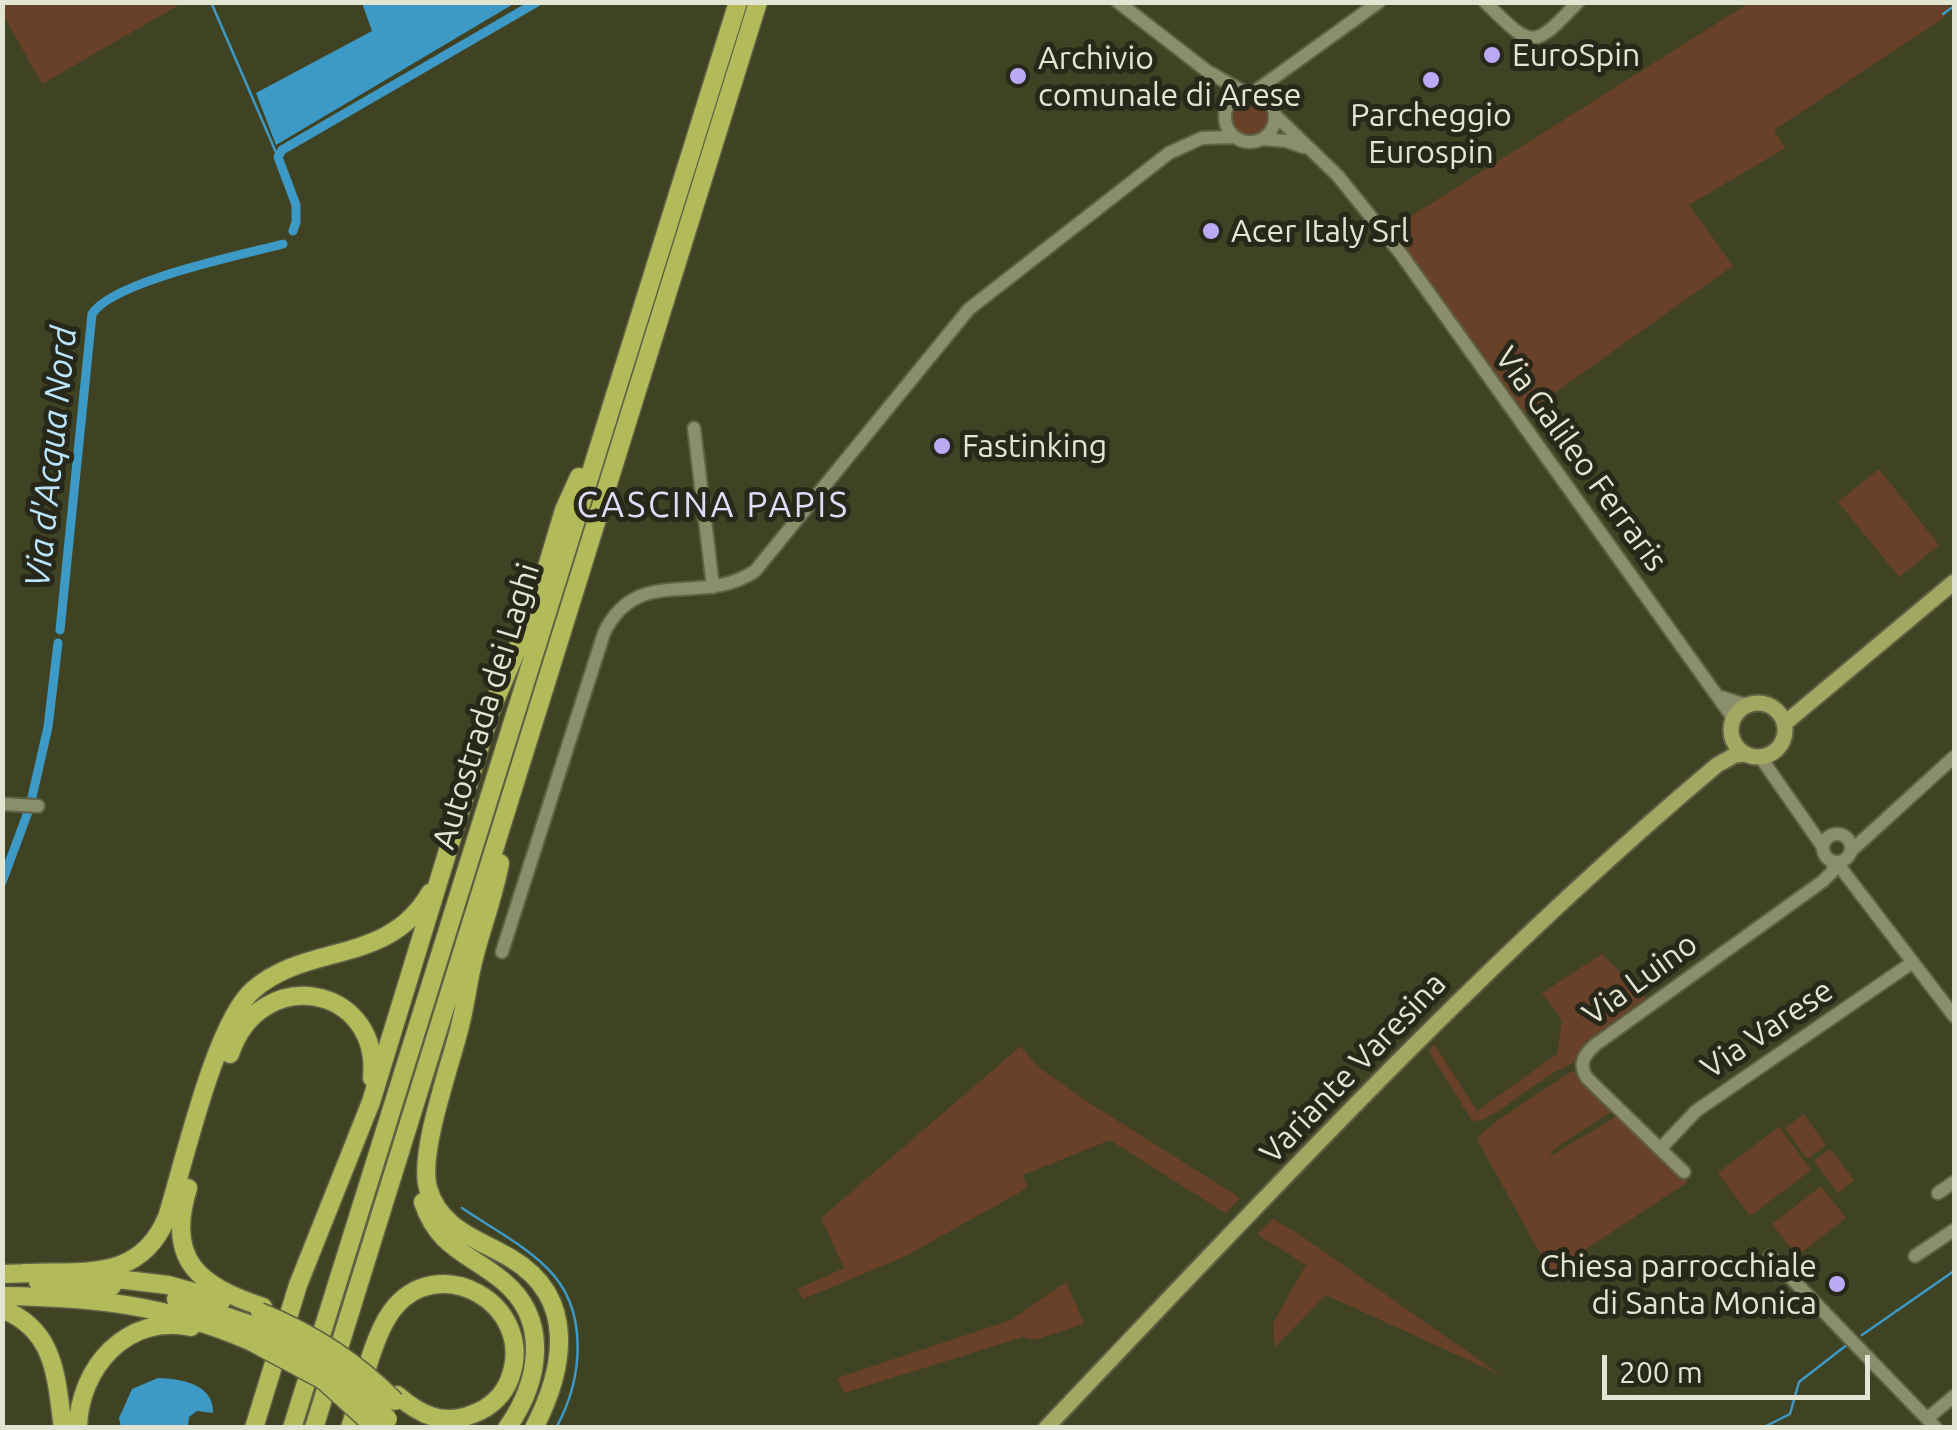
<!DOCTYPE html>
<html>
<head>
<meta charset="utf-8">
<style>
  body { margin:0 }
  #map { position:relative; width:1957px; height:1430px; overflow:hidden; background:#404323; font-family:Ubuntu,sans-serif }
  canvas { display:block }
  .frame { position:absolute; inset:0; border:5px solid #e3e5d3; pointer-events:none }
  .scale { position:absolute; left:1602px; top:1355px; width:268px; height:45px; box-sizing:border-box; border:5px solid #e3e5d3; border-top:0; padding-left:12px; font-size:30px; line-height:35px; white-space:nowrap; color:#e3e5d3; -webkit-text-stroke:8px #27281a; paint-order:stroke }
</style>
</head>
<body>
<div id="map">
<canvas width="1957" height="1430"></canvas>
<div class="frame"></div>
<div class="scale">200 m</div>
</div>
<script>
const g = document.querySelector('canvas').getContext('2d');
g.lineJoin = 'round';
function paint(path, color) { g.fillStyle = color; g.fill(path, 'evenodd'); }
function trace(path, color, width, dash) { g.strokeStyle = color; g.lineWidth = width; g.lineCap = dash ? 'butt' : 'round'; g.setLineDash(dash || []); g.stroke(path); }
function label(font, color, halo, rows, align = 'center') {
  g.font = font + ' Ubuntu,sans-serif'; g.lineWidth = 10; g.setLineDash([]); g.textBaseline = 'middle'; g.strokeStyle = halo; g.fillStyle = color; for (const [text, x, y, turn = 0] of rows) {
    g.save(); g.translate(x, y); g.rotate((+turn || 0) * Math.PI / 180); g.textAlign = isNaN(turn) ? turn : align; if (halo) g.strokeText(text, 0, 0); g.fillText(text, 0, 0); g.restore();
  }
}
paint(new Path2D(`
  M1944 2 1951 8 1942 19 1774 130 1785 148 1689 205 1733 266 1529 411 1518 415 1386 232 1749 3Z
  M2 3 3 2 182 3 42 84 3 14Z
  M1230 117a21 21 0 1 1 42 0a21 21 0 1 1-42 0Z
  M1879 469 1939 545 1899 577 1838 502Z
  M1602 954 1646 998 1585 1042 1588 1047 1579 1060 1554 1072 1495 1113 1482 1120 1472 1121 1429 1051 1434 1044 1477 1111 1557 1054 1562 1020 1542 993Z
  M1021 1046 1038 1067 1088 1102 1240 1198 1225 1213 1110 1140 1023 1175 1027 1188 906 1256 803 1299 798 1289 844 1268 821 1218Z
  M1579 1071 1614 1110 1554 1149 1549 1157 1619 1115 1688 1182 1554 1270H1549L1477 1139C1483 1127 1554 1084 1571 1072Z
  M1804 1114 1826 1145 1807 1159 1785 1128Z
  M1779 1127 1811 1170 1750 1216 1718 1173Z
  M1830 1149 1854 1180 1838 1193 1814 1161Z
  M1821 1186 1846 1218 1797 1256 1772 1224Z
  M1273 1219 1297 1233 1501 1375 1326 1295 1275 1347 1273 1323 1306 1265 1257 1234Z
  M1066 1282 1084 1324 1034 1340 1023 1337 844 1393 837 1378 1011 1320Z`), '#684128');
paint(new Path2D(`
  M362 3H515L276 145 256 93 372 31Z
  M158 1378C182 1379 214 1384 213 1413L197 1411 189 1417 188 1427H121L119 1418 132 1389Z`), '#3d99c6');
trace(new Path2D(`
  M211 2 278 157
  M1943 14 1954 6
  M462 1208C490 1227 521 1243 546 1267 590 1309 583 1379 556 1428
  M1862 1335 1954 1271
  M1762 1428 1790 1414 1799 1382 1848 1344`), '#3d99c6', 2.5);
trace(new Path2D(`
  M293 231 296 222V205L278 157 282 150 537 2
  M60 630 92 314C113 281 242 255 283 244
  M32 797 48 727 58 643
  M2 882 28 812`), '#3d99c6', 9);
const minor = new Path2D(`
  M1118 2 1207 71 1244 92
  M1485 2C1532 48 1532 51 1578 2
  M1225 117a25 25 0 1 1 50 0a25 25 0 1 1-50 0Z
  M1254 92 1379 2
  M1276 116 1338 176 1401 254 1733 718
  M1262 139 1286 141 1303 147
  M694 428 713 587
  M1721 697 1746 705
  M1761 758 1823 847
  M2 804 38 806
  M1823 848a14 14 0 1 1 28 0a14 14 0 1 1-28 0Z
  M1852 850 1954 757
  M1837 863 1954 1016
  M502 952 604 633C638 563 700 608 755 571L969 309 1169 153 1202 138 1235 137
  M1660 1149 1696 1111 1913 962
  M1684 1172 1587 1078C1578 1064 1584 1055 1595 1045L1823 881 1832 872 1835 862
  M1938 1193 1954 1182
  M1770 1256 1936 1428
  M1915 1256 1954 1230
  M1928 1418 1954 1396`);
const major = new Path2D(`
  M1731 730a27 27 0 1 1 54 0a27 27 0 1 1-54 0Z
  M1784 724 1954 582
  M1046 1428C1263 1200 1476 968 1717 765L1735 755 1744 754`);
const highway = new Path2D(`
  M500 863C494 896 482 926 474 958 468 980 466 1003 460 1026 451 1064 418 1153 428 1188 440 1230 479 1239 512 1259 578 1299 564 1370 534 1428
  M230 1054C260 963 381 985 372 1078
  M188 1188C165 1261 200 1286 263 1307
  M423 1202C439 1249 469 1253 503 1281 551 1321 539 1383 507 1428
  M24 1273C82 1270 140 1283 167 1217 184 1163 215 1024 253 990 308 942 388 966 430 893
  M2 1274 34 1273
  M100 1277 168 1285 222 1300
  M38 1282 112 1286
  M2 1296C93 1297 166 1305 250 1341
  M176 1299 251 1325
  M2 1309C56 1330 56 1378 63 1428
  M78 1428C79 1367 128 1313 191 1327
  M254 1428 298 1285 371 1102 491 710 535 607 564 510 579 477
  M292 1428 738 2
  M314 1428 758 2
  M350 1428C361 1394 371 1340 391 1312 437 1248 537 1304 510 1378 504 1395 490 1408 473 1414 443 1426 420 1415 397 1395`);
trace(minor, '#5f6145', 16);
trace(major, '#5f6145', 19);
trace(highway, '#5f6145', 21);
trace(minor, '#8a8e6b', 12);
trace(major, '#a2a861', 15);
trace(highway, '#b2ba5a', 18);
const highwayBridge = new Path2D(`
  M260 1312C312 1333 356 1361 395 1401
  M251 1325C304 1349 349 1377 388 1419
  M250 1341 323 1380 376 1428`);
trace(highwayBridge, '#5f6145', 21, []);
trace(highwayBridge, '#b2ba5a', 18);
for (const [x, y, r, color] of [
  [1492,55,10,"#baaaf6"],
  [1018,76,10,"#baaaf6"],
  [1431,80,10,"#baaaf6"],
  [1211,231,10,"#baaaf6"],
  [942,446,10,"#baaaf6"],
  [1837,1284,10,"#baaaf6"]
]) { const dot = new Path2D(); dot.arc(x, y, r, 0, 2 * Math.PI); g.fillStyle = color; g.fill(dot); trace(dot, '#27281a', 4); }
label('32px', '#e3e5d3', '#27281a', [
  ["EuroSpin",1512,55],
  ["Archivio",1038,58],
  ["comunale di Arese",1038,95],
  ["Parcheggio",1431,115,"center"],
  ["Eurospin",1431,152,"center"],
  ["Acer Italy Srl",1231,231],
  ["Fastinking",962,446],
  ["Chiesa parrocchiale",1817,1266,"right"],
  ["di Santa Monica",1817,1303,"right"]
], 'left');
label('32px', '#e3e5d3', '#27281a', [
  ["Via Galileo Ferraris",1581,459,54],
  ["Autostrada dei Laghi",486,706,-73],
  ["Via Luino",1640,979,-36],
  ["Via Varese",1767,1029,-34],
  ["Variante Varesina",1353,1068,-46]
]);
label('italic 35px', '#bae5fd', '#27281a', [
  ["Via d'Acqua Nord",51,457,-84]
]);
g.letterSpacing = '2.5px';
label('35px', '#e1dcfa', '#27281a', [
  ["CASCINA PAPIS",713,505]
]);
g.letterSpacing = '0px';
</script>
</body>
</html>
